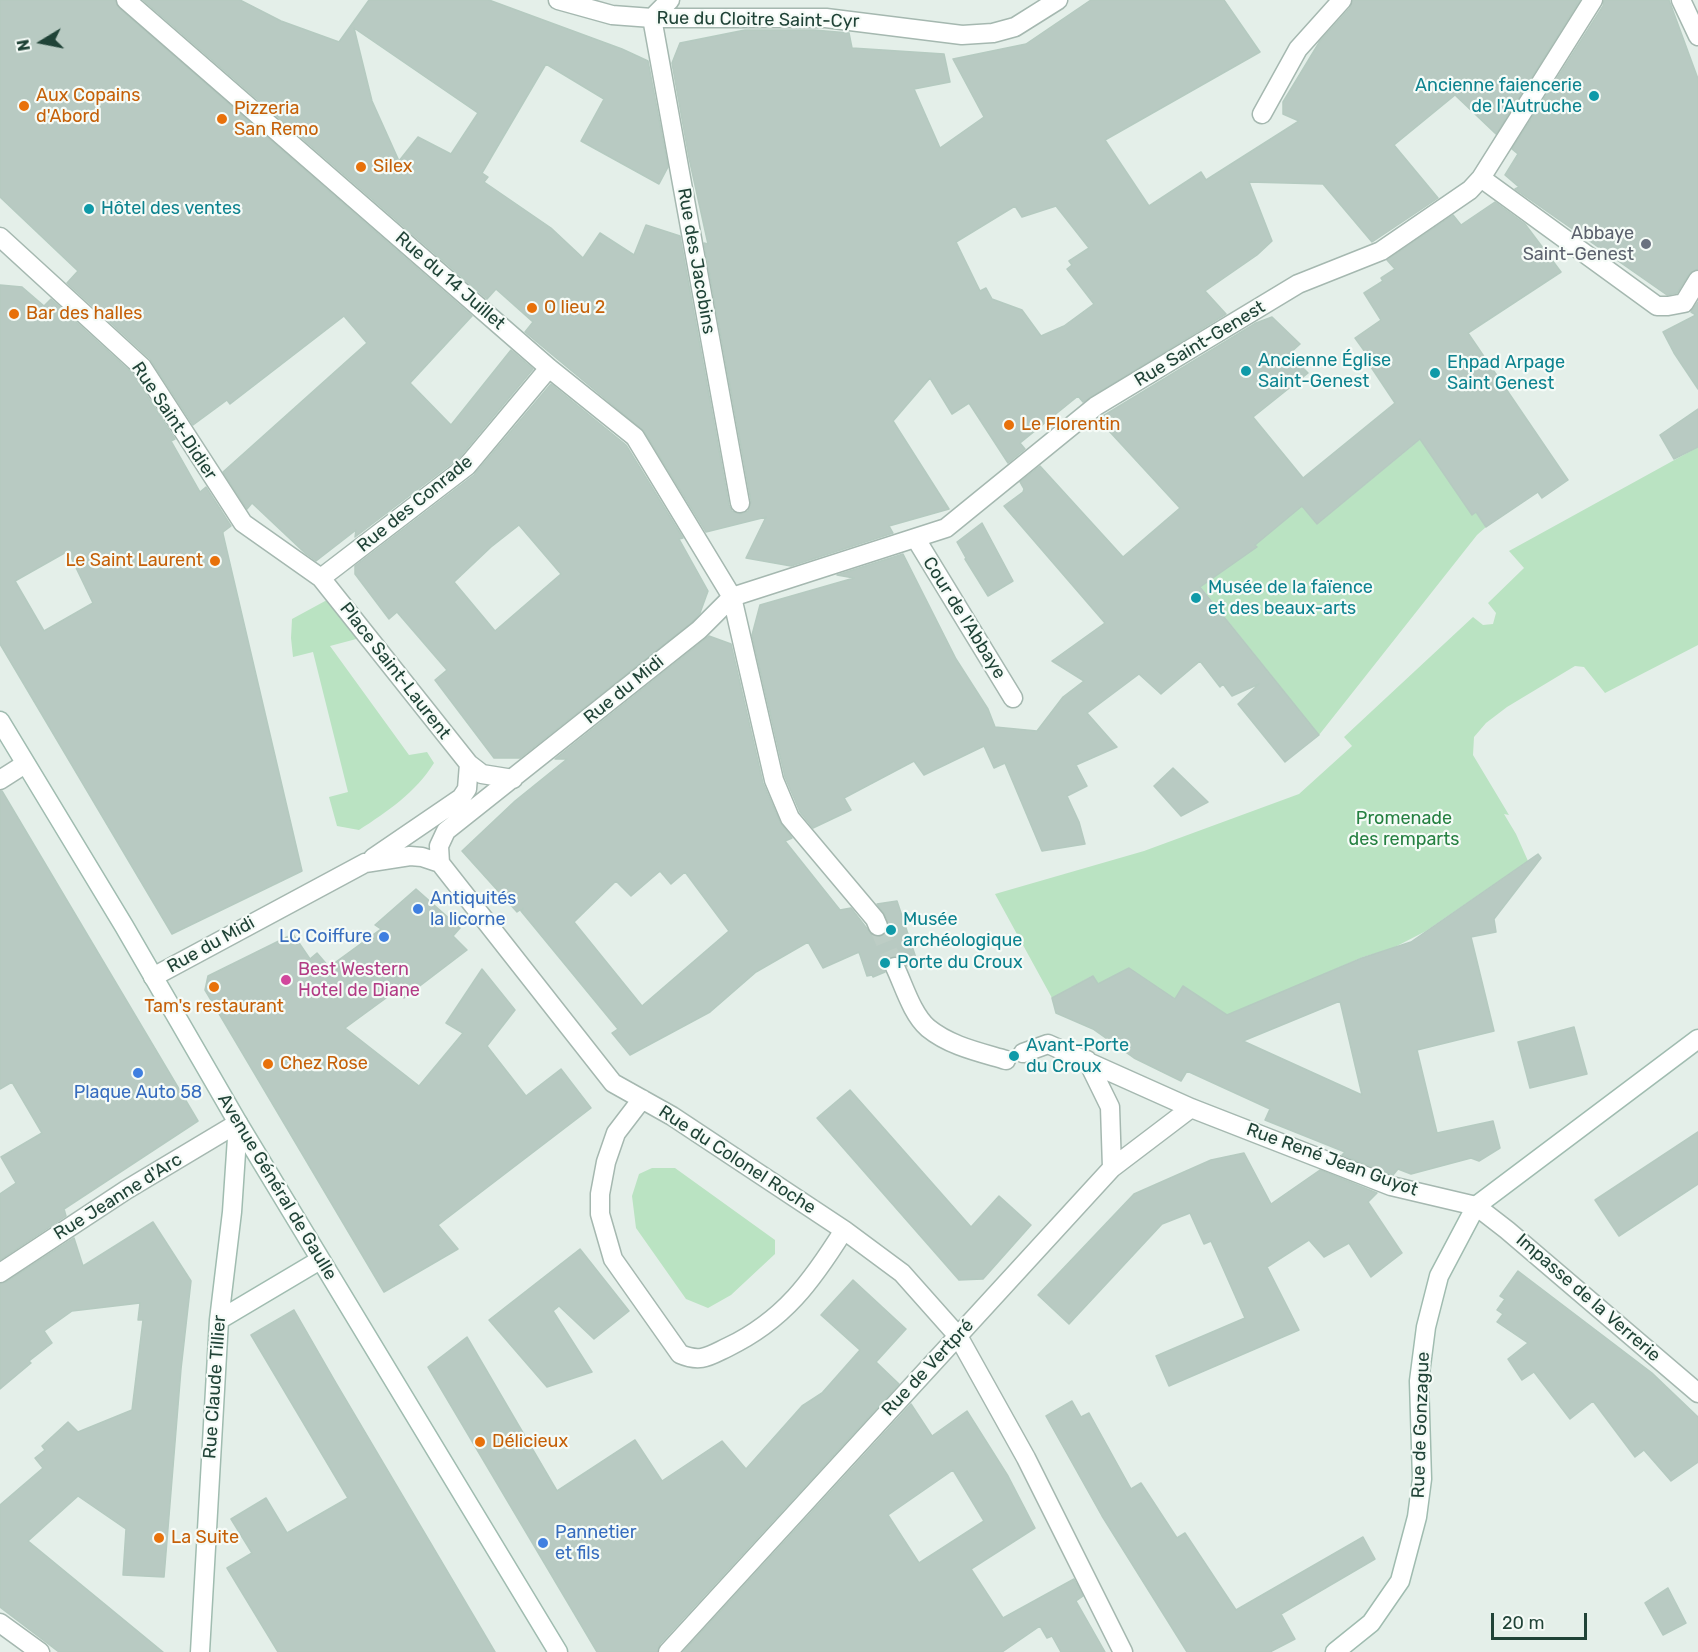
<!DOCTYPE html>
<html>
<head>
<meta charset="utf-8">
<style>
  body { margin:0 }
  #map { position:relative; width:1698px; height:1652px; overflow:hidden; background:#e4efe9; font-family:Rubik,sans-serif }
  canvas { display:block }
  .north { position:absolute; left:12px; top:12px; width:60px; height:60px; -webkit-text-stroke:4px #f5fbf7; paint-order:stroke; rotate:260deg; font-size:16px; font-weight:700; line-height:24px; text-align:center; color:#204337 }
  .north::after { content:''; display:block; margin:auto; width:21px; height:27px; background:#204337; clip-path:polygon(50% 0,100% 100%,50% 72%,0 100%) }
  .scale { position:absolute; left:1491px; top:1613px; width:96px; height:27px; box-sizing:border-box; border:3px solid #204337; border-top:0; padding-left:8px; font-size:18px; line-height:21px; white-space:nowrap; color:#204337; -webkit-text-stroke:4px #f5fbf7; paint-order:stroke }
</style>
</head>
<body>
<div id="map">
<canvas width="1698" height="1652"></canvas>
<div class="north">N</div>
<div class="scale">20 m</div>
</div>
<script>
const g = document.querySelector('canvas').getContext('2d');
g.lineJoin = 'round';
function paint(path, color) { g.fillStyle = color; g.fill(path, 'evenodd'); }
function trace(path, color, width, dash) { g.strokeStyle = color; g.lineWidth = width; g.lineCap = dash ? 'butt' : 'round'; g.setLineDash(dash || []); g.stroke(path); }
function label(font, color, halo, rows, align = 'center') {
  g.font = font + ' Rubik,sans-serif'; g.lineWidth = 4.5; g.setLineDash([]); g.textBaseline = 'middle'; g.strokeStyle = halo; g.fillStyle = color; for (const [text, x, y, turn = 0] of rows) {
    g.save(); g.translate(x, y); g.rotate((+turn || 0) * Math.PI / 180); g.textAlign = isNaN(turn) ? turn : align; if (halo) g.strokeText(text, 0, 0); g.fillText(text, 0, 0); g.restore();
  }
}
paint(new Path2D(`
  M1423 437 1486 527 1477 535 1319 735 1196 581 1257 547 1250 538 1302 506 1317 524Z
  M1698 447V645L1605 693 1584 667 1575 666 1507 707 1486 723 1474 737 1473 755 1509 815 1504 814 1516 834 1528 861 1426 931 1393 948 1363 957 1227 1016 1183 987 1175 999 1130 969 1098 984 1092 976 1052 998 995 894 1144 851 1299 794 1352 746 1344 737 1473 617 1483 625 1493 624 1496 613 1488 603 1524 568 1509 551Z
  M327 600 360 638 330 646 409 755 427 752 434 763C416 792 387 812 359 830L337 826 329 797 348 792 313 652 293 657 291 638 292 619Z
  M652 1168H675L775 1240V1254L731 1295 708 1308 686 1299 636 1228 632 1196 639 1174Z`), '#bae3c2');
const building = new Path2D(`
  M0 0H115L119 8 472 316 410 383 451 425 511 350 533 369 459 458 355 537 356 530 316 561 305 553 252 503 247 509 223 472 367 343 344 316 230 404 227 400 193 425 150 359 67 283 78 271 0 197Z
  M143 0H240L281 21 339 42 369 0H489L622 49 648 61 668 167 659 184 581 141 604 99 546 64 482 173 488 177 484 182 551 228 583 258 600 233 634 255 646 225 680 236 729 505 732 511 741 514 748 511 751 501 704 243 708 244 689 158 672 63 680 43 745 30H814L849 33 852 48 944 54 950 82 914 89 940 148 984 117 953 59 1026 44 1091 0H1224L1260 52 1105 140 1149 206 1201 172 1206 180 1299 121 1283 114V102L1320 41 1350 8 1353 0H1580L1496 134 1455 95 1394 145 1438 198 1372 242 1323 184 1249 182 1272 241 1257 255 1205 291 1226 314 1083 402 1078 396 1020 443 1025 449 1008 463 969 403 952 414 930 378 893 421 949 509 889 526 893 533 791 566 746 558 766 517 706 532 644 431 525 332 533 322 496 289 487 299ZM354 28 478 113 451 154 418 137 399 161 372 101ZM1015 206 1022 217 1056 206 1089 248 1069 261 1072 265 1067 269 1094 304 1064 326 1041 336 1022 310 992 299 986 288 980 291 956 242Z
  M1604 0H1669L1698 79V269L1689 274 1677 293 1667 295 1515 189 1519 187 1505 175 1518 154 1512 149 1603 6Z
  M1495 202 1525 224 1561 272 1468 333 1568 480 1542 498 1538 492 1486 527 1476 512 1472 515 1420 439 1317 524 1302 506 1255 545 1257 547 1200 587 1319 735 1285 762 1238 704 1259 684 1232 696 1223 684 1220 687 1200 661 1161 694 1139 674 1087 713 1117 747 1076 765 1087 786 1067 796 1079 822 1085 844 1042 851 1005 763 994 768 984 746 924 775 914 761 844 798 851 810 813 828 800 812 785 777 752 635 760 605 854 578 837 575 903 554 956 659 988 709 995 727 1037 731 1063 697 1084 681 1052 661 1105 623 1004 506 1023 492 1024 489 1020 482 1040 466 1123 557 1180 508 1098 419 1256 323 1272 317 1300 344 1289 354 1308 373 1253 417 1303 478 1395 403 1365 358 1368 356 1355 338 1381 320 1364 293 1383 281 1381 278 1395 269 1387 260 1453 215 1461 225Z
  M0 285 22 287 44 306 51 299 133 374 175 439 171 441 200 492 206 487 231 526 223 532V534L302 871 172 934 0 644ZM68 551 93 603 44 631 15 581Z
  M1698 302V389L1674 353 1663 332 1696 315 1691 312Z
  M551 384 626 445 683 538 679 539 708 591 700 613 692 622 520 758H494L435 680 447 670 397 612 389 619 355 574V566L474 475ZM519 525 561 574 495 631 454 582 491 547Z
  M1698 409V447L1674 459 1660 435Z
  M982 523 1013 581 988 596 965 559 966 558 957 542Z
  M709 636 731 644 763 783 780 822 792 838 785 841 840 910 851 908 872 935 877 937 883 936 889 928 885 915 877 904 897 901 916 958 910 960 911 965 907 966 901 958 891 957 884 965 885 972 873 977 872 975 867 976 859 952 823 968 808 942 756 972 710 1012 630 1055 612 1033 618 1029 521 911 523 908 517 912 462 851 515 801 567 759H555ZM660 871 671 884 685 872 729 931 642 1006 574 922 616 881 631 896Z
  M1173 768 1208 802 1181 816 1154 786Z
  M0 791H2L198 1121 64 1209 66 1216 0 1260V1194L16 1183 1 1157 42 1133 12 1082 0 1089Z
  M1538 854 1541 858 1494 919 1496 932 1471 937 1494 1031 1417 1050 1437 1133 1493 1121 1500 1148 1479 1161 1471 1158 1411 1174 1398 1169 1393 1175 1342 1155 1345 1152 1265 1120 1270 1109 1187 1071 1181 1081 1134 1058 1093 1029 1056 1013 1052 998 1093 976 1098 984 1129 968 1175 999 1183 986 1227 1015 1362 958 1411 942ZM1340 1001 1362 1095 1243 1041Z
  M416 889 460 928 453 936 467 950 404 998 397 990 345 1028 419 1086 463 1033 446 1023 482 969 515 1010 487 1046 526 1096 561 1069 591 1108 438 1225 458 1249 384 1292 205 990 208 976 293 934 310 959 317 953 329 967 381 929 375 925Z
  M1574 1027 1587 1074 1530 1088 1518 1042Z
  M850 1090 971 1227 999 1196 1031 1225 983 1279 959 1280 817 1118Z
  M1698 1132V1184L1619 1236 1595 1200Z
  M1244 1153 1271 1204 1320 1170 1377 1193 1368 1202 1402 1253 1371 1277 1349 1243 1324 1257 1309 1240 1267 1267 1299 1330 1169 1386 1156 1356 1245 1318 1211 1241 1204 1244 1190 1213 1162 1224 1069 1324 1038 1295 1134 1194 1211 1160Z
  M153 1222 191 1281 181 1369 164 1577 123 1575 126 1529 78 1496 28 1541 163 1652H59L0 1607V1505L43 1468 35 1458 45 1450 42 1446 68 1422 78 1432 132 1410 143 1320H138L140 1303 72 1311 44 1331 52 1343 29 1361 31 1363 0 1389V1284L6 1282 74 1238 83 1266Z
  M580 1249 629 1311 594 1339 559 1306 553 1311 592 1372 547 1387 489 1320Z
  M1518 1271 1652 1373 1698 1417V1462L1671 1481 1644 1450 1635 1457 1593 1401 1570 1419 1534 1372 1522 1380 1508 1359 1528 1343 1497 1322 1503 1314 1497 1310 1505 1299 1500 1296Z
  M853 1280 906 1329 876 1362 899 1384 660 1644 657 1652H597L428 1367 467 1337 557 1491 635 1440 662 1481 722 1441 746 1469 802 1406 822 1393 860 1350 821 1315Z
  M294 1310 336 1383 495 1652H278L227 1568 252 1553 231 1519 266 1498 287 1533 348 1498 251 1335Z
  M1072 1401 1081 1417 1089 1413 1131 1489 1141 1483 1177 1538 1185 1533 1236 1610 1363 1537 1375 1559 1281 1614 1295 1639 1270 1652H1187L1102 1516 1046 1416Z
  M911 1404 932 1436 967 1411 1008 1476 1035 1528 971 1569 1003 1618 1074 1579 1083 1596 1076 1601 1105 1652H1061L1052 1636 1047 1638 1040 1626 1002 1652H683ZM953 1470 984 1521 919 1563 888 1515Z
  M1668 1588 1686 1623 1663 1635 1645 1603Z`);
paint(building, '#b8cac2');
trace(building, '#b5cac0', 1.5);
trace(new Path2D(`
  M878 926 895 967`), '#bdcdc5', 18, [18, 9]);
const street = new Path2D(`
  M126 0 549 368 635 437 732 597 774 780 790 818 875 919 878 926
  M558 0 612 15 652 18H826L962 35 993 33 1015 27 1058 0
  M1681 0 1698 36
  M652 18 740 503
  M652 18 670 0
  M1262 114 1298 49 1342 0
  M1481 178 1657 306H1668L1684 303 1698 280
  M0 237 142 367 243 523 321 578 469 764 482 774 513 779
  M916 539 1013 698
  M321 578 467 466 549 368
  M0 780 25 764
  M373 858 461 798 467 789 469 764
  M440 863 439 846 446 831 699 630 732 597 946 528 1096 406 1298 284 1381 251 1470 190 1481 178 1593 0
  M440 863 613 1083 672 1116 844 1230 902 1273 958 1336 1026 1458 1123 1652
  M895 967C904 986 912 1014 928 1028 950 1046 979 1052 1006 1060
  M153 977 365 863 410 856 422 857 440 863
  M1023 1053 1048 1044 1191 1108 1391 1186 1476 1206 1507 1230 1698 1393
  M1087 1060 1110 1107 1112 1168
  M642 1099 616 1133 606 1162 600 1194V1214L613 1259 680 1354C701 1363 709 1356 728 1347 784 1320 812 1281 844 1230
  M0 1273 126 1190 238 1123
  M0 1623 40 1652
  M668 1652 1112 1168 1191 1108`);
const secondary = new Path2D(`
  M0 721 124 926 238 1123 558 1652
  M219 1320 320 1260
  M200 1652 219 1320 232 1212 238 1123
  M1335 1652 1371 1623 1400 1581 1417 1517 1422 1479 1419 1381 1426 1327 1439 1276 1476 1206 1698 1039`);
trace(street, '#a5b8b0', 21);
trace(secondary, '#a0bcb0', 21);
trace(street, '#fff', 18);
trace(secondary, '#fff', 18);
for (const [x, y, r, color] of [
  [1594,96,6,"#0f9aa8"],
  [24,106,6,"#e8710a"],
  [222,119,6,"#e8710a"],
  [361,167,6,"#e8710a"],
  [89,209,6,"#0f9aa8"],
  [1646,244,6,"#6b7280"],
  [532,308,6,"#e8710a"],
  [14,314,6,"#e8710a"],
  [1246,371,6,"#0f9aa8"],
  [1435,373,6,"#0f9aa8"],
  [1009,425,6,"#e8710a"],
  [215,561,6,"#e8710a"],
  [1196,598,6,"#0f9aa8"],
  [418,909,6,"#3f7fe0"],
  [891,930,6,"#0f9aa8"],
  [384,937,6,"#3f7fe0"],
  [885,963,6,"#0f9aa8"],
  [286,980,6,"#d1479c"],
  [214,987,6,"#e8710a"],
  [1014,1056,6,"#0f9aa8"],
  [268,1064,6,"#e8710a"],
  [138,1073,6,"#3f7fe0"],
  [480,1442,6,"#e8710a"],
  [159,1538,6,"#e8710a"],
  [543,1543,6,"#3f7fe0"]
]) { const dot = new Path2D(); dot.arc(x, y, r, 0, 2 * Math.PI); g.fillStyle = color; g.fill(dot); trace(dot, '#f5fbf7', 2); }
label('18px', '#204337', '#f5fbf7', [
  ["Rue du Cloitre Saint-Cyr",758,20,1],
  ["Rue des Jacobins",696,261,80],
  ["Rue du 14 Juillet",450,281,41],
  ["Rue Saint-Genest",1200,344,-31],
  ["Rue Saint-Didier",174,421,56],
  ["Rue des Conrade",415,504,-39],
  ["Cour de l'Abbaye",964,618,58],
  ["Place Saint-Laurent",395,671,52],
  ["Rue du Midi",624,690,-39],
  ["Rue du Midi",211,945,-29],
  ["Rue du Colonel Roche",737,1160,33],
  ["Rue René Jean Guyot",1332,1160,20],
  ["Avenue Général de Gaulle",277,1187,59],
  ["Rue Jeanne d'Arc",118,1197,-32],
  ["Impasse de la Verrerie",1588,1298,41],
  ["Rue de Vertpré",928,1368,-47],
  ["Rue Claude Tillier",215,1387,-86],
  ["Rue de Gonzague",1421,1425,-88]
]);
label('18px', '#0d838f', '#f5fbf7', [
  ["Ancienne faiencerie",1582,86,"right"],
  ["de l'Autruche",1582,107,"right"],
  ["Hôtel des ventes",101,209],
  ["Ancienne Église",1258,361],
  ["Saint-Genest",1258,382],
  ["Ehpad Arpage",1447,363],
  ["Saint Genest",1447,384],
  ["Musée de la faïence",1208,588],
  ["et des beaux-arts",1208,609],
  ["Musée",903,920],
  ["archéologique",903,941],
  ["Porte du Croux",897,963],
  ["Avant-Porte",1026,1046],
  ["du Croux",1026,1067]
], 'left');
label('18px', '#c56008', '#f5fbf7', [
  ["Aux Copains",36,96],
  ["d'Abord",36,117],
  ["Pizzeria",234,109],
  ["San Remo",234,130],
  ["Silex",373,167],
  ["O lieu 2",544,308],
  ["Bar des halles",26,314],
  ["Le Florentin",1021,425],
  ["Le Saint Laurent",203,561,"right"],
  ["Tam's restaurant",214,1007,"center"],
  ["Chez Rose",280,1064],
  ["Délicieux",492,1442],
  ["La Suite",171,1538]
], 'left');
label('18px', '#5b616d', '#f5fbf7', [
  ["Abbaye",1634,234],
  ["Saint-Genest",1634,255]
], 'right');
label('18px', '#258041', '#f5fbf7', [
  ["Promenade",1404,819],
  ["des remparts",1404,840]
]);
label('18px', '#366cbe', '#f5fbf7', [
  ["Antiquités",430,899],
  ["la licorne",430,920],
  ["LC Coiffure",372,937,"right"],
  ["Plaque Auto 58",138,1093,"center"],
  ["Pannetier",555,1533],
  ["et fils",555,1554]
], 'left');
label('18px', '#b23c85', '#f5fbf7', [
  ["Best Western",298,970],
  ["Hotel de Diane",298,991]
], 'left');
</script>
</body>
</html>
